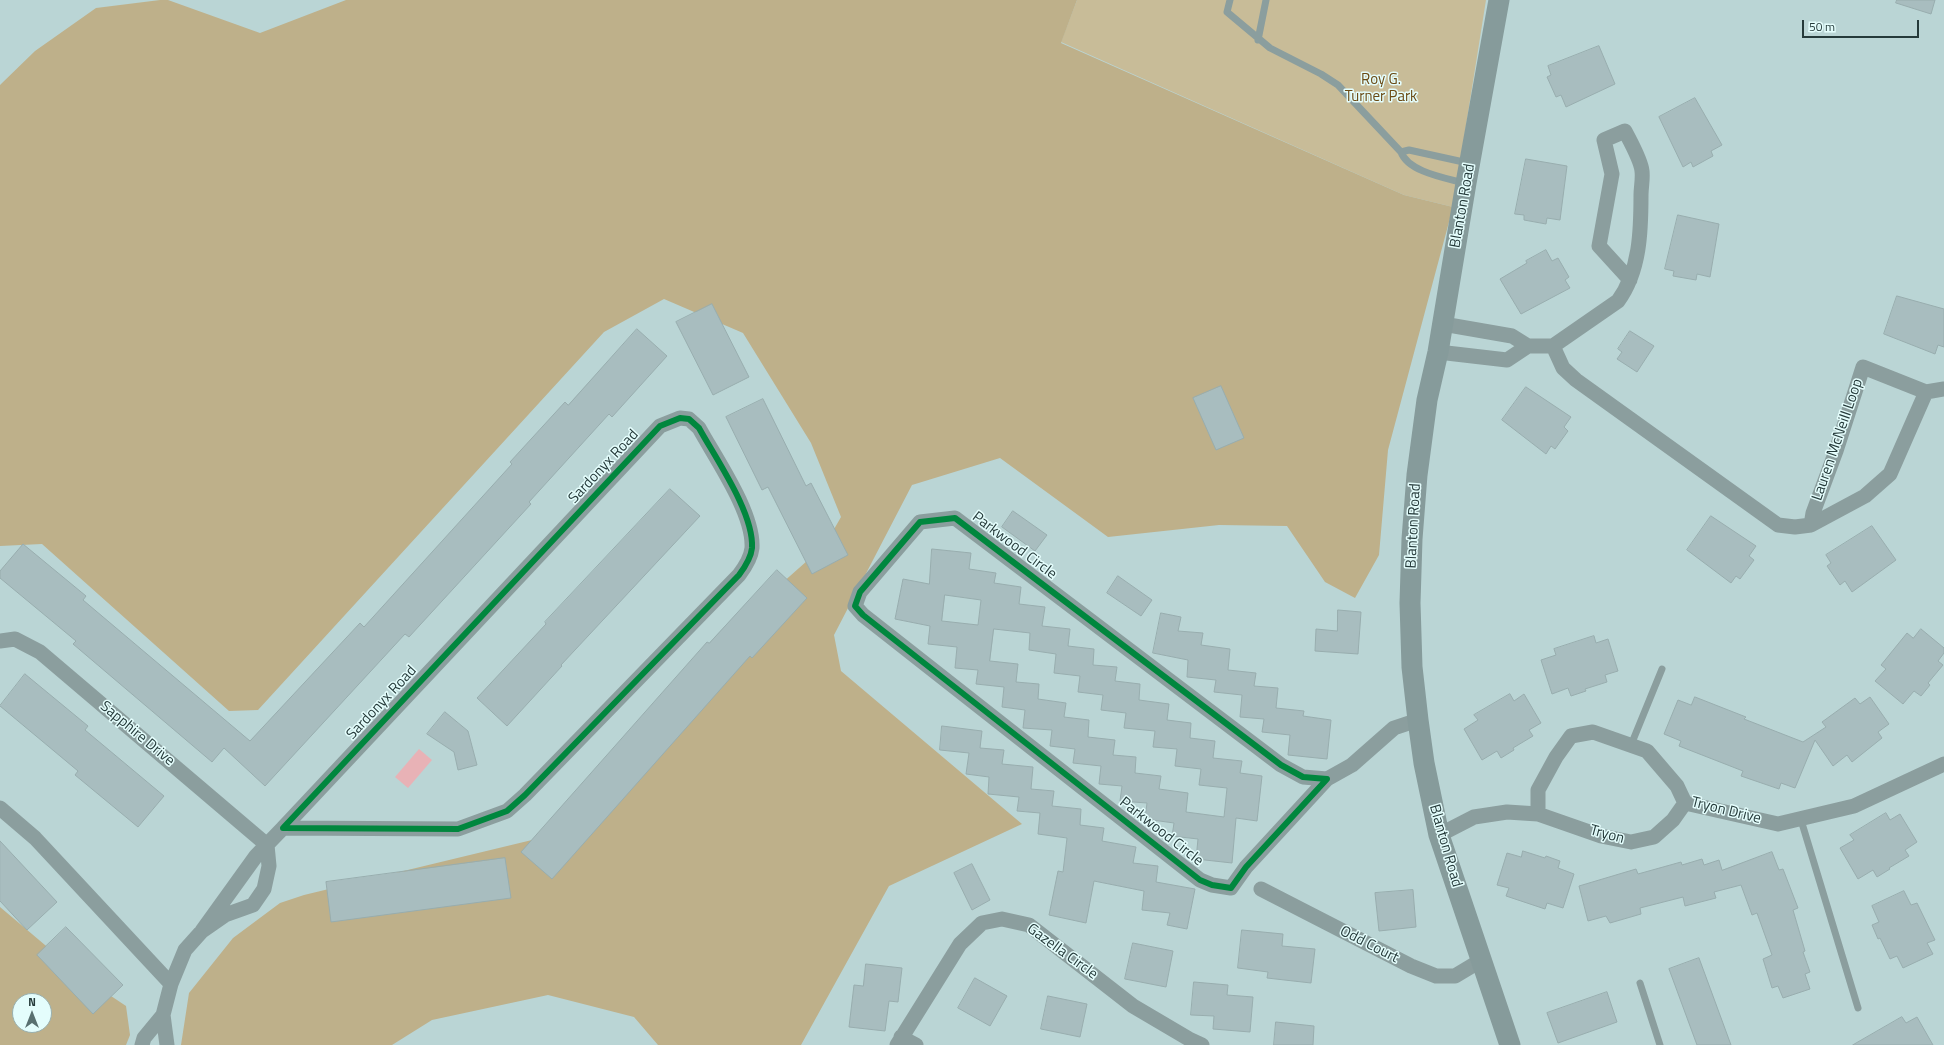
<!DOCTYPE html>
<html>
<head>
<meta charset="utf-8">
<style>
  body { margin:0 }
  #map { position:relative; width:1944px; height:1045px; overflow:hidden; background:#bad5d5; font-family:"Titillium Web",sans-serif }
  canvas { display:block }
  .north { position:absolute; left:12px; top:993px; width:40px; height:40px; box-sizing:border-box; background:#e4fdfc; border:1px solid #98afae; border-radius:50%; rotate:0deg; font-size:11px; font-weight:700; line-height:16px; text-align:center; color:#253a3a }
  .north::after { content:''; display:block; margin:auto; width:14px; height:18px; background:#597070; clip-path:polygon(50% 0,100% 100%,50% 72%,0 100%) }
  .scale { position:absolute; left:1802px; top:20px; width:117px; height:18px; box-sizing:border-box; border:2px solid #253a3a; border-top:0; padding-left:5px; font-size:12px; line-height:14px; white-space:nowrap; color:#253a3a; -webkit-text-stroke:3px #e4fdfc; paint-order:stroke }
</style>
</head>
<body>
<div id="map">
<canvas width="1944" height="1045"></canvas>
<div class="north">N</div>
<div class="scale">50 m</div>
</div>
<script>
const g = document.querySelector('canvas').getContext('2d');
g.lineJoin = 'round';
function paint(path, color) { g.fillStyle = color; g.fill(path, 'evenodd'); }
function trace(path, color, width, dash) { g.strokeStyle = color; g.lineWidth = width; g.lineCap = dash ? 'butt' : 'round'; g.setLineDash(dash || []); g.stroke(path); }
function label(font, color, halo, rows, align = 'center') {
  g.font = font + ' "Titillium Web",sans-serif'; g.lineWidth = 3; g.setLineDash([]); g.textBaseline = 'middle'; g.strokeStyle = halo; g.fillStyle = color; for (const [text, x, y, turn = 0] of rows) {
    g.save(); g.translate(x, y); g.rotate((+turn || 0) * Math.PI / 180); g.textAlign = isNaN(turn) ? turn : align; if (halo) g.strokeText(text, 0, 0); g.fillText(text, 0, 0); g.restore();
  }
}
paint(new Path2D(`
  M1077 0H1486L1453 207 1404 195 1061 42Z`), '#c8bc98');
paint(new Path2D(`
  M160 0H168L260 33 346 0H1077L1061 43 1404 195 1453 207 1388 450 1379 555 1355 598 1325 582 1287 526 1219 525 1108 537 1000 458 912 485 834 635 841 671 1022 824 889 886 801 1045H658L634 1017 548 995 432 1020 392 1045H181L189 993 233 938 280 903 304 895 561 833 755 607 825 545 841 517 811 443 743 333 664 299 604 332 258 710 229 711 42 544 0 546V85L35 51 96 8Z
  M0 907 84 978 126 1006 130 1035 126 1045H0ZM20 1001H44V1025H20Z`), '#beb08a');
paint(new Path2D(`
  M419 749 432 760 408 788 395 777Z`), '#e8b2b6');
const building = new Path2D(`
  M1897 0H1935L1931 14 1896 3Z
  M1599 46 1615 84 1566 107 1561 95 1556 97 1547 77 1551 75 1548 66Z
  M1695 98 1722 145 1711 151 1713 156 1693 167 1691 162 1683 167 1659 117Z
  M1526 159 1567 166 1560 220 1547 218 1546 224 1524 220V215L1515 214Z
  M1678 215 1719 224 1710 277 1697 274 1696 280 1673 276 1674 271 1665 269Z
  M1546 250 1552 261 1558 258 1569 277 1565 280 1570 288 1521 314 1500 279 1527 263 1526 261Z
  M1897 296 1944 309V347L1938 345 1935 354 1884 334Z
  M712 304 749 377 713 395 676 322Z
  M637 329 667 356 612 417 609 414 529 502 531 504 409 637 405 634 265 786 224 748 212 762 73 644 76 641 0 578V571L23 544 86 596 83 600 250 741 360 623 364 627 512 464 510 462 565 402 568 405Z
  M1630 331 1654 346 1637 372 1617 359 1622 352 1618 349Z
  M1221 386 1244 438 1216 450 1193 398Z
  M1526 387 1571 417 1564 427 1568 431 1555 449 1551 446 1546 454 1502 420Z
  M763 399 806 486 811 483 848 555 812 574 768 487 762 490 726 417Z
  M670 489 700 516 561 665 562 666 507 726 477 698 546 624 545 622Z
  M1013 511 1047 535 1035 551 1002 527Z
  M1711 516 1756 546 1749 556 1754 560 1740 579 1736 576 1731 583 1687 550Z
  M1872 526 1896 560 1852 592 1845 581 1840 585 1827 566 1831 563 1826 555Z
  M932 549 971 553 969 569 996 573 994 583 1021 587 1019 604 1045 607 1042 626 1070 629 1068 646 1094 649 1093 665 1117 667 1115 681 1140 684 1139 700 1169 704 1167 720 1191 723 1190 738 1215 741 1213 758 1242 761 1240 773 1262 776 1257 821 1236 818 1232 863 1196 859 1198 839 1172 836 1174 823 1145 819 1147 803 1120 801 1122 786 1099 784 1101 766 1073 763 1075 749 1050 746 1052 730 1023 728 1025 710 1002 707 1004 687 976 684 978 670 955 668 957 647 928 644 930 626 895 619 903 579 929 584ZM945 595 981 600 978 625 942 621ZM994 629 1030 633 1029 650 1056 654 1054 673 1080 676 1078 692 1103 695 1101 710 1126 713 1124 728 1155 731 1153 747 1177 749 1175 766 1201 769 1199 785 1227 788 1224 817 1186 812 1188 793 1159 789 1161 776 1135 773 1136 757 1113 755 1115 740 1088 737 1089 720 1064 717 1066 703 1038 699 1039 684 1016 682 1018 664 990 661Z
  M777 570 807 598 752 658 750 656 552 879 521 852 707 642 709 643Z
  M1118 576 1152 600 1141 616 1107 593Z
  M1338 610 1361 612 1358 654 1315 651 1316 629 1337 631Z
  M1161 613 1181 617 1178 631 1203 633 1201 645 1230 649 1228 670 1256 673 1254 686 1278 688 1276 708 1304 711 1303 716 1331 720 1327 759 1288 755 1290 735 1262 732 1264 719 1240 717 1242 695 1214 692 1216 680 1187 677 1188 660 1153 653Z
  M1921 629 1944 648V653L1938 661 1943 665 1928 683 1930 685 1921 696 1914 691 1903 704 1875 681 1886 669 1881 665 1907 633 1913 638Z
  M1594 636 1596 643 1608 639 1618 671 1605 675 1607 682 1585 689 1586 691 1571 696 1568 688 1552 694 1541 660 1556 655 1554 649Z
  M25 674 88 726 85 730 164 796 138 827 75 775 78 771 0 706Z
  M1510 694 1514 701 1524 694 1541 723 1529 730 1533 736 1513 748 1514 750 1501 758 1497 751 1482 760 1464 729 1478 720 1474 715Z
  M1695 697 1746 717 1744 719 1803 742 1826 727 1822 722 1855 698 1860 704 1870 697 1889 724 1878 732 1882 738 1852 762 1847 755 1833 766 1815 740 1795 788 1781 783 1779 789 1741 776 1743 771 1679 746 1681 741 1664 734 1678 700 1691 705Z
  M445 712 468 731 477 765 458 770 454 752 427 734Z
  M942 726 982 731 980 748 1004 750 1002 764 1033 767 1031 789 1054 791 1052 806 1081 809 1080 825 1104 828 1102 841 1136 847 1133 863 1158 866 1156 882 1195 889 1187 929 1167 925 1170 913 1142 910 1144 891 1094 881 1086 923 1049 915 1058 871 1063 872 1067 838 1038 834 1040 813 1017 811 1019 797 988 794 989 777 966 774 969 753 940 750Z
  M1886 813 1890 820 1900 814 1917 842 1905 850 1909 856 1889 868 1890 869 1877 877 1873 870 1858 879 1840 848 1854 840 1850 835Z
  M0 841 57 902 27 930 0 901Z
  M1523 851 1545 858 1546 856 1560 861 1558 868 1574 874 1563 908 1547 903 1545 909 1506 896 1509 888 1497 885 1507 853 1521 857Z
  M1772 852 1779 870 1783 869 1798 908 1793 910 1805 951 1803 952 1810 972 1805 974 1810 989 1783 998 1778 986 1772 988 1763 959 1772 955 1757 913 1752 915 1741 885 1714 892 1716 898 1685 906 1683 897 1640 908 1641 914 1610 923 1606 916 1588 921 1579 886 1636 869 1638 874 1681 862 1682 865 1702 859 1704 865 1719 860 1722 870Z
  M505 858 511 898 331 922 326 882Z
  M972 864 990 900 972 910 954 873Z
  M1413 890 1416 927 1379 931 1375 893Z
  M1904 891 1911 905 1917 903 1935 940 1927 943 1933 954 1903 968 1897 956 1890 959 1880 938 1878 939 1872 925 1879 922 1872 906Z
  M66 927 123 985 93 1014 37 955Z
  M1242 930 1283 934 1282 946 1315 949 1311 983 1267 978 1268 972 1238 968Z
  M1133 943 1173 951 1166 987 1125 979Z
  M1699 958 1731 1045H1697L1669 969Z
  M866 964 902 968 898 1002 889 1001 885 1031 849 1027 854 985 863 986Z
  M975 978 1007 996 990 1026 958 1008Z
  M1194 982 1228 985 1227 995 1253 997 1250 1032 1213 1029 1214 1016 1191 1015Z
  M1607 992 1617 1022 1558 1043 1547 1013Z
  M1048 996 1087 1004 1080 1037 1041 1029Z
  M1902 1017 1906 1023 1917 1017 1933 1045H1853Z
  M1276 1022 1314 1026 1313 1045H1274Z`);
paint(building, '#a8bdbf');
trace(building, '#98adae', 1);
trace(new Path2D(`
  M1230 0 1227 12 1270 48 1321 74 1338 85 1401 152
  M1258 40 1266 0
  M1464 183C1446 178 1408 172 1401 152L1409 150 1468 163
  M1631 745 1662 669
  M1801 820 1858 1008
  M1640 983 1660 1045`), '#8b9e9e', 7);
trace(new Path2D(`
  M1443 324 1512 336 1528 346H1553L1618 301C1640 271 1641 231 1641 195 1641 187 1643 179 1642 171 1641 160 1630 141 1625 131L1604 140 1612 174 1599 246 1630 280
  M1553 346 1563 368 1576 380 1778 525 1795 527 1811 525 1865 496 1890 474 1926 392 1863 367 1836 451 1813 513 1811 525
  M1438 352 1507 360 1528 346
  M1926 392 1944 389
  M680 418 689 419 699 428C716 459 754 513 752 548 751 558 745 567 739 575L525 795 507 811 458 829 283 828 660 426Z
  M955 518 1281 765 1303 777 1327 779 1246 867 1231 888 1212 885 1200 880 863 615 855 606 860 592 920 522Z
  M0 641 15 639 40 652 267 845 269 866 264 889 253 905 225 915 202 931
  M1327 779 1352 765 1394 728 1418 720
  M0 808 35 838 171 984
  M1538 814V790L1556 757 1571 736 1593 732 1647 751 1677 786 1685 803 1778 824 1854 806 1944 764
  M1439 835 1474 817 1507 812 1538 814 1601 836 1631 842 1654 837 1673 820 1685 803
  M1261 889 1411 966 1436 976H1455L1480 961
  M901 1037 916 1045
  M142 1045 144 1038 163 1015
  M167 1045 163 1015 171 984 185 950 202 931 256 856 283 828
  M897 1045 960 944 982 923 1002 919 1029 925 1133 1006 1189 1039 1202 1045`), '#8b9e9e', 15);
trace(new Path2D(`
  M1499 0 1466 183 1438 352 1427 400 1417 475 1412 539 1410 603 1412 667 1418 720 1424 763 1439 835 1510 1045`), '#869b9b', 21);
trace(new Path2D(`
  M680 418 689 419 699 428C716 459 754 513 752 548 751 558 745 567 739 575L525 795 507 811 458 829 283 828 660 426Z
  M955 518 1281 765 1303 777 1327 779 1246 867 1231 888 1212 885 1200 880 863 615 855 606 860 592 920 522Z`), '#00873e', 6);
label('15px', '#6b4a14', '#e4fdfc', [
  ["Roy G.",1381,80],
  ["Turner Park",1381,97]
]);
label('15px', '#253a3a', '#e4fdfc', [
  ["Blanton Road",1463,206,-80],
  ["Lauren McNeill Loop",1838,440,-71],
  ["Sardonyx Road",604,467,-47],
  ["Blanton Road",1414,526,-87],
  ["Parkwood Circle",1014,546,37],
  ["Sardonyx Road",382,703,-47],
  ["Sapphire Drive",137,734,40],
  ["Tryon Drive",1726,811,14],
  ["Parkwood Circle",1161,832,38],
  ["Tryon",1607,835,15],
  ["Blanton Road",1445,846,74],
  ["Odd Court",1369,945,27],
  ["Gazella Circle",1062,952,36]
]);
</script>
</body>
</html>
